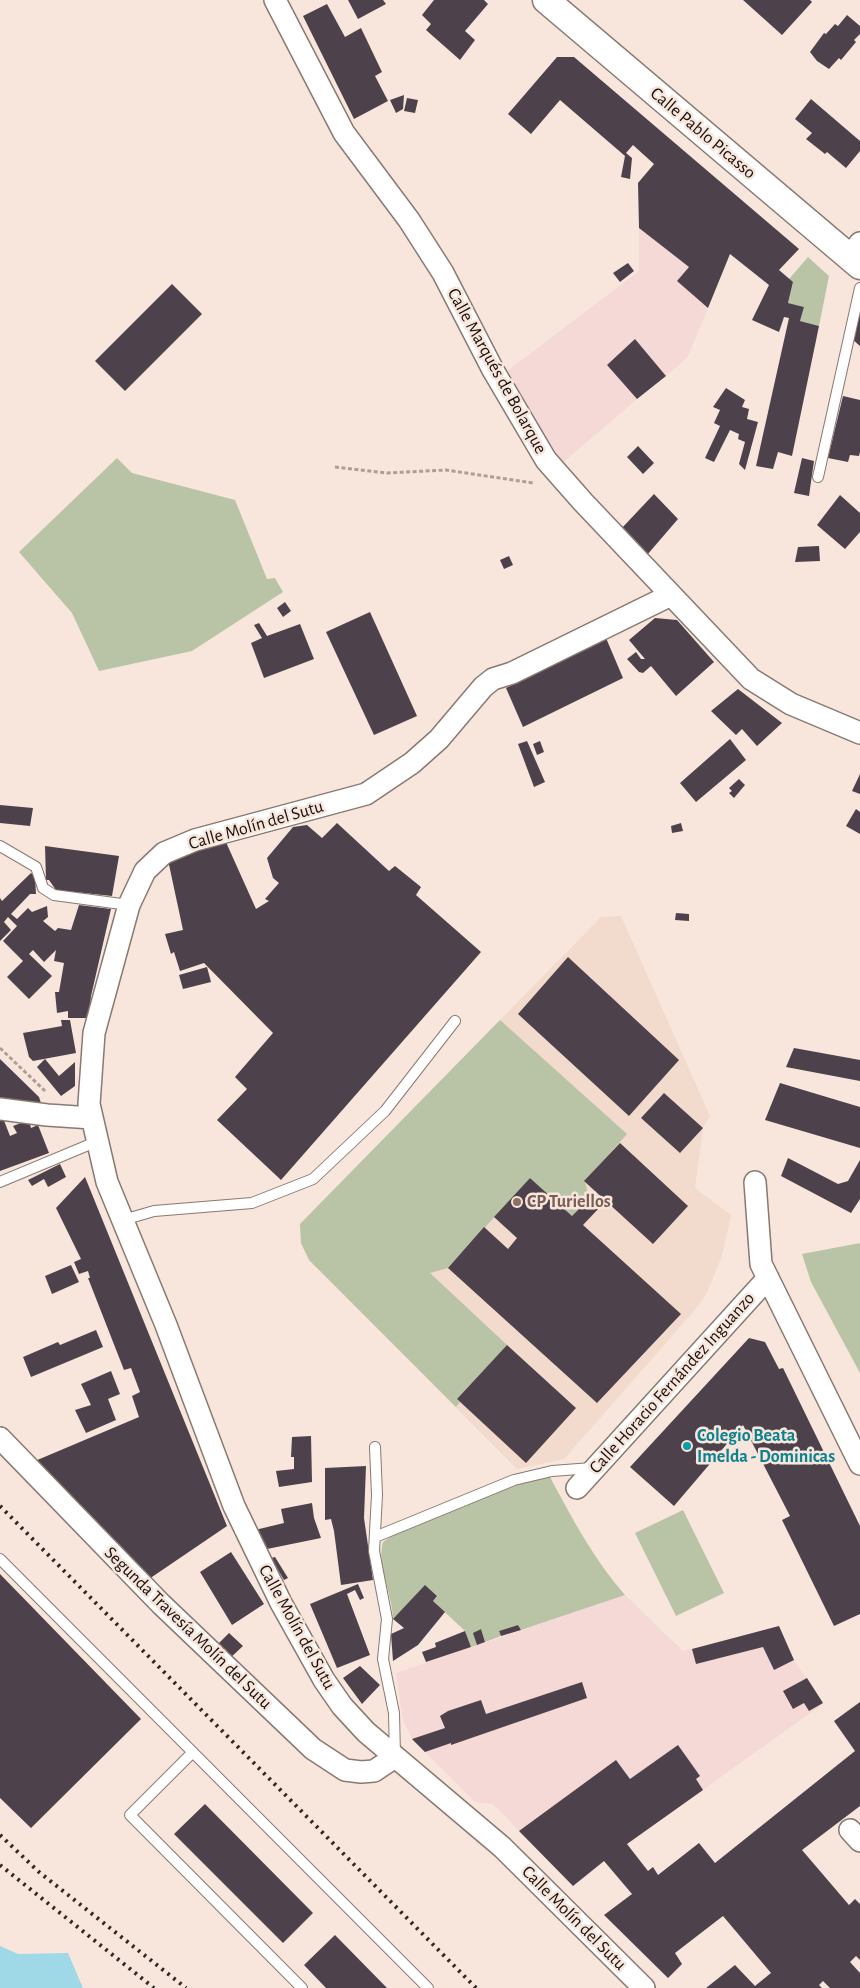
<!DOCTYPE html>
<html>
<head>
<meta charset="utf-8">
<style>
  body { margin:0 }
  canvas { display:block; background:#f8e6dc }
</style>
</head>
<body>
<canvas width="860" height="1988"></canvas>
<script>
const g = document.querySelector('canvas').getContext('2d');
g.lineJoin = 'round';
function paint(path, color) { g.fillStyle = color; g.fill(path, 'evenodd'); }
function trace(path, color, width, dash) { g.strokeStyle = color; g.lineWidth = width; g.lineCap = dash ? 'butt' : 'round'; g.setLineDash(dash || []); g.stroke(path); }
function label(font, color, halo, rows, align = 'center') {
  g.font = font + ' "Alegreya Sans",sans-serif'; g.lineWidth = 5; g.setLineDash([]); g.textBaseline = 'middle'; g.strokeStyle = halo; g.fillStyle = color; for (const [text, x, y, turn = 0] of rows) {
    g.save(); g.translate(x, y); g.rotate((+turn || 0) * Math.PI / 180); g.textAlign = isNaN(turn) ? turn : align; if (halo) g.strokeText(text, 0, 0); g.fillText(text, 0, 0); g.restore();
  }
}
paint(new Path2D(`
  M639 228 689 267 677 281 708 308 687 358 666 376 635 339 607 365 637 399 560 465 506 372 639 271Z
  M625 1595 683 1651 779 1626 794 1660 823 1704 627 1844 573 1886 493 1804 475 1802 412 1739 403 1720 396 1673Z`), '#f4d9d6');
paint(new Path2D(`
  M621 916 710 1116 703 1128 695 1188 731 1215 722 1256 706 1295 694 1311 564 1459 517 1469 309 1260 301 1243 300 1224 601 917Z`), '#f2dacc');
paint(new Path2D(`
  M808 257 829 276 819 326 800 321 804 307 788 303 793 283 789 279Z
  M117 458 132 473 235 500 267 579 275 578 283 592 192 651 99 671 72 613 19 552Z
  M500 1020 627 1134 585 1181 589 1199 572 1216 530 1178 448 1268 430 1273 507 1345 457 1399 460 1402 456 1407 309 1260 301 1243 300 1224Z
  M860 1243V1373L811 1282 802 1254Z
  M550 1477C572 1518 594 1560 625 1595L521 1630 518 1625 499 1631 501 1636 485 1642 481 1629 474 1633 477 1645 471 1647 465 1631 433 1601 437 1596 426 1586 393 1619C393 1596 376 1563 383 1542 403 1527 430 1518 452 1509 485 1497 516 1483 550 1477Z
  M683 1510 724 1593 676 1616 635 1533Z`), '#b8c4a5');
paint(new Path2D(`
  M0 1946 18 1954 68 1953 83 1988H0Z`), '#9fd8e7');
paint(new Path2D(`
  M348 0H383L386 4 358 19Z
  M434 0H484L488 4 465 31 475 40 460 60 426 30 431 24 422 15Z
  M743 0H810L812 2 782 35Z
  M327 4 345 37 361 28 382 72 375 76 388 101 354 119 303 16Z
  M847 15 860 26V34L854 40 856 42 841 60 839 58 829 69 817 61 810 52 824 33 826 34 835 24 838 26Z
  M557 57H574L799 249 779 270 793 282 788 303 804 307 800 321 819 326 792 456 778 452 773 469 756 466 789 318 784 317 779 332 752 320 769 285 730 254 708 308 677 281 689 267 639 228 638 183 654 164 633 145 626 153 632 158 630 179 621 177 625 156 560 100 531 134 508 114Z
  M404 95 403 109 396 113 390 100Z
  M407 98 418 100 415 113 404 111Z
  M811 99 860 141V151L846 168 827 152 825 154 806 139 812 133 795 119Z
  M628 263 634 271 620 282 613 273Z
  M172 284 202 314 125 391 95 361Z
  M860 310V346L852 339Z
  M635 339 666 376 637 399 607 365Z
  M726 388 745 400 742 407 749 409 747 419 758 422 745 470 739 464 745 442 738 439 739 434 730 430 714 462 705 458 720 426 714 423 720 410 713 407Z
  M843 396 860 400V452L859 456 850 455 848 462 828 458Z
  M638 446 654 463 643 474 627 457Z
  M802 458 814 461 809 496 794 493Z
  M654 494 678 519 647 555 621 529Z
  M840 495 860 513V532L845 549 817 525Z
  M819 546 820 561 795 562 798 547Z
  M509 556 513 565 504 569 500 560Z
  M285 602 291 611 283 617 277 608Z
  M370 612 417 716 374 735 326 632Z
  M655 618 677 620 714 662 676 696 651 666 643 673 639 672 627 659 636 652 641 659H645L629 640Z
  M259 623 267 636 300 624 314 659 264 678 251 643 262 638 254 625Z
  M606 638 623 678 523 727 506 688Z
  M738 689 782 723 757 746 742 729 736 735 711 711Z
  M730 739 746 760 696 802 680 783Z
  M527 741 545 782 534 787 518 744Z
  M540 741 544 752 537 755 533 744Z
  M860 774V794L852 791Z
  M739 779 745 785 734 798 729 793 732 791 729 788Z
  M0 805 33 808 30 826 0 823Z
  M856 809 860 812V834L846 826Z
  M337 823 389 871 395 866 421 887 416 895 481 952 281 1180 217 1120 247 1089 235 1077 273 1033 204 963 180 971 174 952 171 954 165 934 183 930 168 860 225 840 256 909 269 901 265 899 279 883 273 878 267 858 293 827 307 825 322 838Z
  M681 823 683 831 672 833 671 826Z
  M45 846 119 856 112 896 56 890 49 880H46Z
  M31 873 35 877 36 894H30L11 914 17 919 28 908 32 912 47 906 48 917 43 921 55 931 58 928 71 930 79 905 111 909 91 996 89 1018H68V1011L57 1013 55 992H59L64 963 54 961 56 950 44 962 33 950 29 954 52 976 29 999 7 977 23 961 3 941 17 926 8 917 4 922 11 930 0 941V898L2 901Z
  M676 913 689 914V921L675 920Z
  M568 957 679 1060 629 1116 518 1014Z
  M207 967 211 982 183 989 179 975Z
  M61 1020H70L76 1053 33 1061 29 1057 23 1033 62 1026Z
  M794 1048 860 1060V1081L786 1067Z
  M0 1059 39 1097 41 1103 35 1105 0 1100Z
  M45 1059 59 1076 75 1062V1086L61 1096 37 1067Z
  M780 1083 860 1107V1148L765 1120Z
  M664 1093 703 1128 680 1153 641 1118Z
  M3 1118 10 1136 17 1133 13 1126 29 1120 31 1128 38 1125 49 1153 0 1171V1119Z
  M620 1143 688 1206 653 1244 584 1181Z
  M788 1158 838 1184 848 1181 860 1160V1199L851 1213 781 1176Z
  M60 1164 66 1177 48 1187 44 1179 32 1186 28 1180Z
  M85 1177 227 1526 149 1579 122 1547 35 1461 139 1417 132 1396 140 1392 131 1368 124 1370 88 1278H90L88 1271 79 1274 74 1262 81 1259 56 1208Z
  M530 1178 572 1216 589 1199 600 1207 583 1225 681 1314 597 1403 448 1268 484 1227 508 1249 517 1238 494 1217Z
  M71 1265 79 1282 52 1294 45 1276Z
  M96 1330 103 1347 31 1377 23 1357 58 1342 60 1345Z
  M749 1338 765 1342 779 1369 783 1368 860 1526V1614L834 1626 782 1520 790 1516 743 1425 674 1506 630 1467Z
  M507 1345 576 1408 526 1463 457 1399Z
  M111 1371 120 1394 108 1399 116 1420 86 1433 75 1410 91 1405 81 1384Z
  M311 1436 312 1482 279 1487 276 1471 294 1469V1457H291L292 1437Z
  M366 1466 364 1518 373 1580 341 1585 334 1531 331 1519 325 1520V1468Z
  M312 1503 314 1518 321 1538 267 1549 255 1530 284 1523 281 1509Z
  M231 1552 264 1604 232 1625 200 1572Z
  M275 1557 288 1578 284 1580 271 1558Z
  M0 1574 141 1719 31 1828 0 1798Z
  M358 1584 364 1598 360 1600 355 1590 347 1594 370 1655 337 1668 310 1604Z
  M425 1585 437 1596 433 1601 445 1612 418 1645 393 1661 391 1634 404 1628 393 1619Z
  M518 1625 521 1630 501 1636 499 1631Z
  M779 1626 794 1660 774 1670 763 1647 696 1664 692 1649Z
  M481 1629 485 1642 477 1645 473 1633Z
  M465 1631 471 1647 426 1662 422 1652 436 1647 435 1643Z
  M229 1633 243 1646 228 1660 215 1647Z
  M360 1666 380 1685 362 1704 343 1678Z
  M807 1678 823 1703 809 1711 804 1703 793 1709 783 1691Z
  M582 1682 587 1698 451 1745V1743L425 1752 412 1739 445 1728 440 1716 448 1711 481 1700 486 1714Z
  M860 1702V1806L802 1850 849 1905 855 1899 860 1904V1960L856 1956 850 1962 860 1973V1988H830L823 1981 819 1985 822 1988H706L735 1965 755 1986 771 1973 723 1916 675 1953 682 1964 668 1978 604 1915 632 1894 604 1861 573 1886 519 1831 616 1760 630 1779 678 1745 700 1776 696 1779 703 1790 627 1844 648 1871 653 1867 658 1875 699 1843 715 1863 855 1751 834 1721Z
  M205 1804 313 1913 283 1943 174 1834Z
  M335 1935 387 1988H326L304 1965Z`), '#4d414b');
const service = new Path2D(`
  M818 477 860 288
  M0 846 36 867 43 888 54 895 129 905
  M0 1182 98 1141
  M123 1220 154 1211 252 1203 313 1179 385 1111 455 1021
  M375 1447 377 1495 374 1551 387 1619 383 1659 394 1713 395 1756
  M375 1537 514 1480 552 1471 592 1468
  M0 1559 428 1988
  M192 1753 130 1815 302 1988`);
const minor = new Path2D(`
  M275 0 344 133 409 220 443 273 493 370 546 460 583 502 751 679 791 704 860 733
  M849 257 860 243
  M0 1109 47 1115 92 1118
  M755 1182 761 1264 860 1464
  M0 1438 161 1604 313 1749 345 1770 361 1772 374 1771 395 1757
  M577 1488 768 1278
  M850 1830 860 1841
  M644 1988 502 1847 366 1732 342 1706 324 1680 281 1603 234 1506 166 1325 107 1182 89 1104 94 1033 129 905 145 871 164 853 195 840 366 794 412 763 439 739 483 687 493 679 512 673 671 595`);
const tertiary = new Path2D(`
  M546 0 860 266`);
trace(service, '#897970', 12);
trace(minor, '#897970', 24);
trace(tertiary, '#897970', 29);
trace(new Path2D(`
  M335 467 387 473 446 470 533 483
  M0 1048 45 1091`), '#ac9e96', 3, [4, 2.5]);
trace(service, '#fff', 10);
trace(minor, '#fff', 21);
trace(tertiary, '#fff', 26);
trace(new Path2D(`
  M0 1506 476 1988
  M0 1835 39 1872 186 1988
  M0 1865 154 1988`), '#302825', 4, [2.5, 5]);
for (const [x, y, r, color] of [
  [517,1202,5,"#8d6e63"],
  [687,1446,5,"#0f9aa8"]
]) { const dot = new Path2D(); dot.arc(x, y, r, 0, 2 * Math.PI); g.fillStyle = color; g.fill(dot); trace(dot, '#f8e6dc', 2); }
label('18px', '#17110e', '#f8e6dc', [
  ["Calle Pablo Picasso",703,133,40],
  ["Calle Marqués de Bolarque",497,371,61],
  ["Calle Molín del Sutu",256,825,-16],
  ["Calle Horacio Fernández Inguanzo",672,1383,-48],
  ["Calle Molín del Sutu",297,1627,61],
  ["Segunda Travesía Molín del Sutu",188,1628,44],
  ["Calle Molín del Sutu",574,1918,45]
]);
label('bold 18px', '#785e54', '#f8e6dc', [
  ["CP Turiellos",527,1202]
], 'left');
label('bold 18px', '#0d838f', '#f8e6dc', [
  ["Colegio Beata",697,1436],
  ["Imelda - Dominicas",697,1457]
], 'left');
</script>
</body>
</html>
